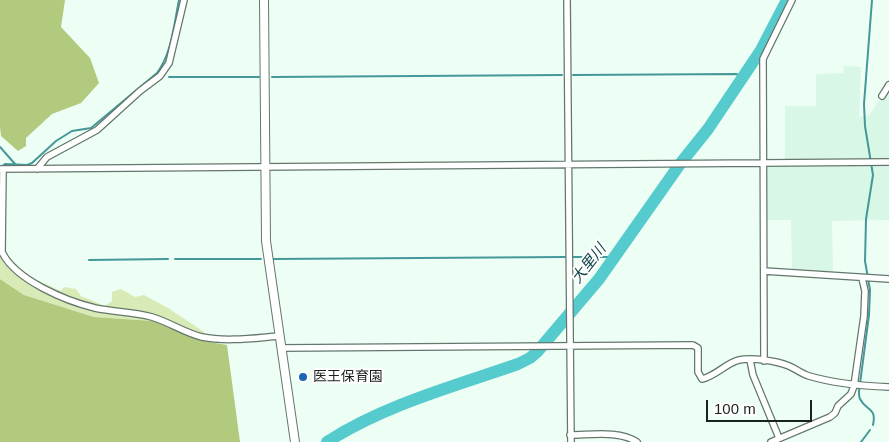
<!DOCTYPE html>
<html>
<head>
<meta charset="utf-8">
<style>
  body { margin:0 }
  #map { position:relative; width:889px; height:442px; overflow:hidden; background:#edfff4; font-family:Helvetica,sans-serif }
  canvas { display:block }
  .scale { position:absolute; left:706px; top:400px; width:106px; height:22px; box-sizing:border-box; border:2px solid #1a221d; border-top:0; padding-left:6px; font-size:15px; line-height:18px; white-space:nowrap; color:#1a221d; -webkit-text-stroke:4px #fff; paint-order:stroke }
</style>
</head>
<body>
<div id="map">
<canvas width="889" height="442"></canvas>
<div class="scale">100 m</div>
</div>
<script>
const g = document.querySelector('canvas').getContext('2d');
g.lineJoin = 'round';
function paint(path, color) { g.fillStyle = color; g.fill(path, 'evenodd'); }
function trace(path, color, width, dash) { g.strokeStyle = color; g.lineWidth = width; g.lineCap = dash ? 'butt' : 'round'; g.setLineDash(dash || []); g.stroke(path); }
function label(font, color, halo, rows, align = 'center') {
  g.font = font + ' Helvetica,"Noto Sans JP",sans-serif'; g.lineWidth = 4; g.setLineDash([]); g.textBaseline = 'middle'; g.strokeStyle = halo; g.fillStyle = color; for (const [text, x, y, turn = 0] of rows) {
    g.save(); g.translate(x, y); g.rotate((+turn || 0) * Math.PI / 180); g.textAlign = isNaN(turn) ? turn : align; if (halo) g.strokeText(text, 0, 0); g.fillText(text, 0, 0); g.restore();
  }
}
paint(new Path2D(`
  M844 66 861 67 859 117 869 115 889 86V159L785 160V106H816V74L843 73Z
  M766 166H889V220L832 221 833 273 792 269 791 220H765Z`), '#d9f7e6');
paint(new Path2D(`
  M0 254 5 255 32 278 61 291 64 287 76 289 81 296 105 306 112 301V292L121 289 135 297 144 295 168 308 204 332V341L153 321 94 317 24 295 0 279Z`), '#d8eab5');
paint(new Path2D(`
  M0 0H65L61 27 90 58 99 83 81 103 52 114 26 138V146L18 151 1 136 0 127Z
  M0 279 24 295 94 317 153 321 204 341 227 345 240 442H0Z`), '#b2ca7e');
trace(new Path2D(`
  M872 0 864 104 865 126 873 175 866 219 865 261 870 290 869 315 859 391C859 393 859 397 860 399 866 411 877 407 873 425
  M573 75 736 74 743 77
  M169 77H259
  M272 77 562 75
  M0 147 15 164
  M1 167 5 164 27 165 32 163 56 141 72 131 91 128 157 73C172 53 174 24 179 0
  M573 257H616
  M175 259H261
  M273 259 565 257
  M89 260 168 259
  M861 442 870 430`), '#449899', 2);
trace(new Path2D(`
  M327 442C384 405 455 386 518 364L530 358 537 352 599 279 680 164 708 129 761 50 787 0`), '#56cbce', 12);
const street = new Path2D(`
  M567 0 571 442
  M882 96 889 85
  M0 169 889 162
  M3 169 2 252C15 280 66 301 95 308 114 312 134 312 152 317 169 322 185 333 202 337 227 342 254 338 279 336
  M37 169 47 157 97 130 140 91 160 76 169 63 184 0
  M764 271 889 279
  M281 348 693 345 698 348V372L702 379C716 376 726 363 739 360 752 357 777 361 789 366 796 369 802 374 809 376 836 384 862 386 889 387
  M750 360 753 375 779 438
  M764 361 763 59 792 0
  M570 435C591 435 619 430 637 442
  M771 442 830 417 835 413 838 406 851 394 854 386 864 316 865 291 862 278`);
const secondary = new Path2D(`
  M264 0 266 241 295 442`);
trace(street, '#64776c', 8);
trace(secondary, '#64776c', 10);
trace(street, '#fff', 5.5);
trace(secondary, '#fff', 8);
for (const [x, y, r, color] of [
  [303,377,5,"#1b66b5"]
]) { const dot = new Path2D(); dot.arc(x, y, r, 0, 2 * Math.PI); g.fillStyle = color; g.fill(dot); trace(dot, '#fff', 2); }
label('14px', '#1a221d', '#fff', [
  ["医王保育園",313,377]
], 'left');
label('italic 15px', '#0e4445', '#fff', [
  ["大里川",589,264,-52]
]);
</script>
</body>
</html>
